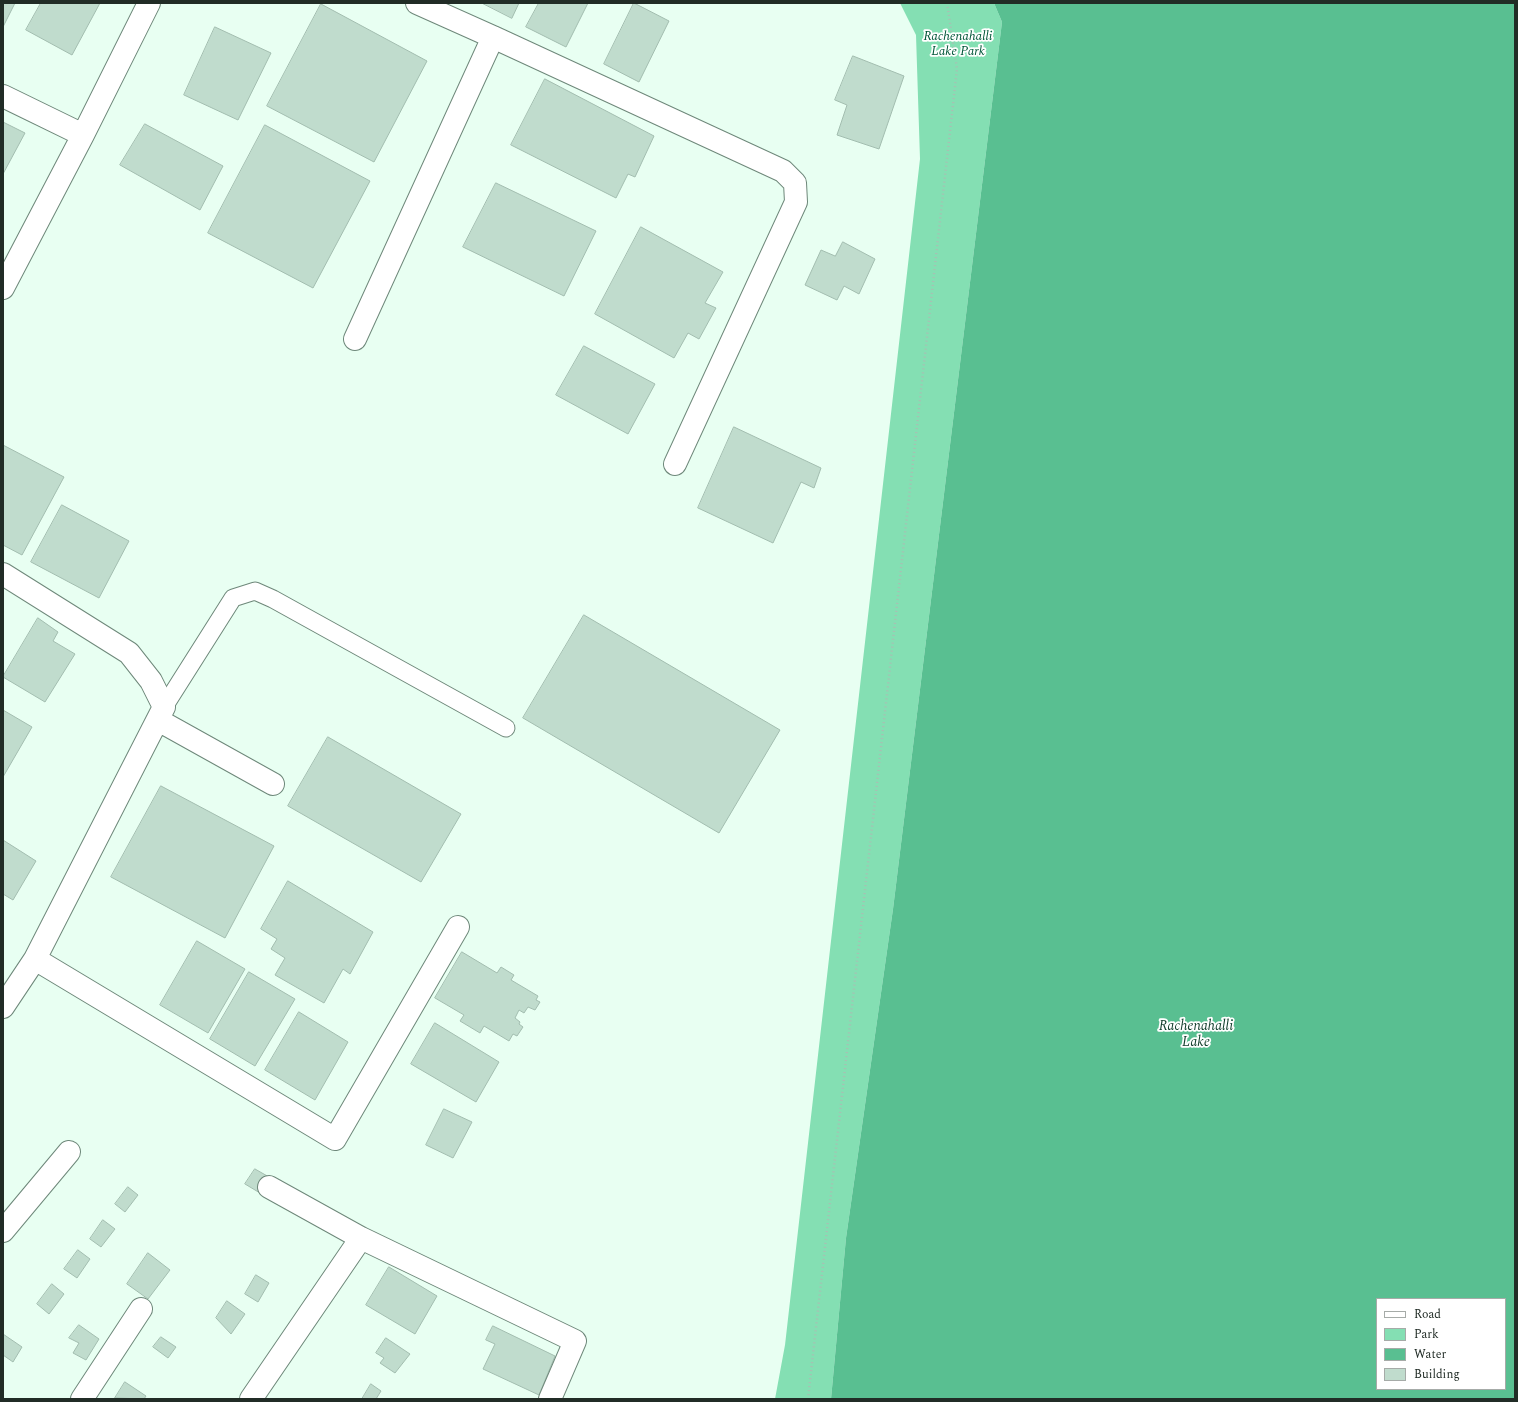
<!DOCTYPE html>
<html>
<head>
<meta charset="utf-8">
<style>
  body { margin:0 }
  #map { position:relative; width:1518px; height:1402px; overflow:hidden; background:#e8fff2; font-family:Spectral,serif }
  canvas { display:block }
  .frame { position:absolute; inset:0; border:4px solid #212c26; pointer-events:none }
  .legend { position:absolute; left:1376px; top:1298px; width:130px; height:92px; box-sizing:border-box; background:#fff; border:1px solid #a6aba8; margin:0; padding:5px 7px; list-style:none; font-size:12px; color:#212c26 }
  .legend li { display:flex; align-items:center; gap:8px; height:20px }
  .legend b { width:20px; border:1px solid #a6aba8 }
</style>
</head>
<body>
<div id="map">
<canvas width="1518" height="1402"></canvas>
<div class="frame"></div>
<ul class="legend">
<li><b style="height:5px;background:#fff"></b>Road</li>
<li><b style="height:11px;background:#84dfb3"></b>Park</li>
<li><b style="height:11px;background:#59bf91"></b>Water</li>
<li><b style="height:11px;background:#c0dccd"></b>Building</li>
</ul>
</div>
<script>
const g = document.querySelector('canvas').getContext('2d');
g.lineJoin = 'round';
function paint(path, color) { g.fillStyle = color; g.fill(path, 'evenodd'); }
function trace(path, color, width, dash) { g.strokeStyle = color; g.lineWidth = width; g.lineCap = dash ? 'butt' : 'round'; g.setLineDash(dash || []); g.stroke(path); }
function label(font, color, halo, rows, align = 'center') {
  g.font = font + ' Spectral,serif'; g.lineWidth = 3.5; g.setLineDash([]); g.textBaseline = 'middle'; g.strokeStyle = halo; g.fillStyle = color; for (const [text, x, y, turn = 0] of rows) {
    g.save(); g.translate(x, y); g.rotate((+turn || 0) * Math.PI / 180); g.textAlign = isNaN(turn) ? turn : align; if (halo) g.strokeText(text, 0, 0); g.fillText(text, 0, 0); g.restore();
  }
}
paint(new Path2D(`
  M900 3H994L1002 22 893 909 846 1238 831 1399H775L785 1345 920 159 916 35Z`), '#84dfb3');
paint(new Path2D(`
  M994 3H1515V1399H831L846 1238 893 909 1002 22ZM1377 1299H1505V1389H1377Z`), '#59bf91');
const building = new Path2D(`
  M3 3H15L3 27Z
  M41 3H100L72 55 26 30Z
  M482 3H519L512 18Z
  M539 3H588L566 47 526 27Z
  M634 3 669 21 639 82 604 64Z
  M321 4 427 61 374 162 267 106Z
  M215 27 271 53 238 120 184 95Z
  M853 56 904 76 879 149 837 135 847 105 835 100Z
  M545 79 654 136 635 177 628 174 616 198 511 145Z
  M3 122 25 133 3 174Z
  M145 124 223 166 200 210 120 165Z
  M265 125 370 181 313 288 208 233Z
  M496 183 596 231 564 296 463 247Z
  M641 227 723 272 705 303 716 308 699 339 688 333 674 358 595 314Z
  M843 242 875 259 859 294 844 286 837 300 805 285 821 250 835 256Z
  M584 346 655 384 628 434 556 395Z
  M734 427 821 468 814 488 801 482 773 543 698 508Z
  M3 445 64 477 22 555 3 545Z
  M62 505 129 541 99 598 31 562Z
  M584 615 780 730 719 833 523 718Z
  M38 618 58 632 53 641 75 654 45 702 3 677Z
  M3 710 32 727 3 777Z
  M328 737 461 814 421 882 288 806Z
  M161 786 274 846 225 938 111 877Z
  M3 840 36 861 13 900 3 894Z
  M288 881 373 932 350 974 343 969 324 1003 275 975 285 958 271 949 277 939 261 929Z
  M197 941 245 969 208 1033 160 1005Z
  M462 952 497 973 501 967 514 975 511 980 538 996 536 1000 540 1002 535 1010 528 1007 524 1013 519 1010 515 1018 520 1022 519 1024 523 1027 517 1036 513 1034 509 1041 484 1026 480 1033 460 1021 464 1015 435 998Z
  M249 972 295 999 255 1066 210 1039Z
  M299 1012 348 1042 315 1100 265 1070Z
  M435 1023 499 1062 476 1102 411 1064Z
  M444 1109 472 1122 453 1158 426 1145Z
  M255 1169 269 1177 260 1193 245 1184Z
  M128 1187 138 1195 125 1212 115 1204Z
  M103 1220 115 1229 101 1247 90 1239Z
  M78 1250 90 1259 77 1278 64 1269Z
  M148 1253 170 1270 148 1299 127 1284Z
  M389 1267 437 1296 415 1334 366 1305Z
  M256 1275 269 1283 258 1302 245 1294Z
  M52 1284 64 1294 49 1314 37 1304Z
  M227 1301 245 1314 231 1334 216 1318Z
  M79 1325 99 1339 86 1360 73 1353 79 1343 69 1338Z
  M493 1326 555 1356 539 1395 483 1369 495 1344 486 1340Z
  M3 1334 22 1347 13 1362 3 1355Z
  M161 1337 176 1347 168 1358 153 1347Z
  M386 1338 410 1354 395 1373 380 1363 384 1358 376 1353Z
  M125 1382 146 1396 144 1399 115 1398Z
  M371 1384 381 1391 376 1399H362Z`);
paint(building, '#c0dccd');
trace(building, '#a2bdaf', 1);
const lane = new Path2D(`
  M164 707 233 598 255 591 273 599 506 728`);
const street = new Path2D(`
  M493 37 783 171 795 183 796 202 675 464
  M3 96 83 135
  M3 288 83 135 149 3
  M355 339 493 37 417 3
  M3 574 129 653 151 681 164 707 35 959 3 1007
  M158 720 273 784
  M35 959 335 1139 458 927
  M269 1187 361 1238
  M3 1231 69 1152
  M82 1399 141 1309
  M251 1399 361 1238 575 1341 550 1399`);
trace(lane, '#6e887a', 19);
trace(street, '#6e887a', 24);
trace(new Path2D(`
  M808 1399 957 69 947 3`), '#aabeb3', 2.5, [1, 3]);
trace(lane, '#fff', 17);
trace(street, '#fff', 22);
label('italic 13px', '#005638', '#fff', [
  ["Rachenahalli",958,37],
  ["Lake Park",958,52]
]);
label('italic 14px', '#103c2a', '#fff', [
  ["Rachenahalli",1196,1027],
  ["Lake",1196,1043]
]);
</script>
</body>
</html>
